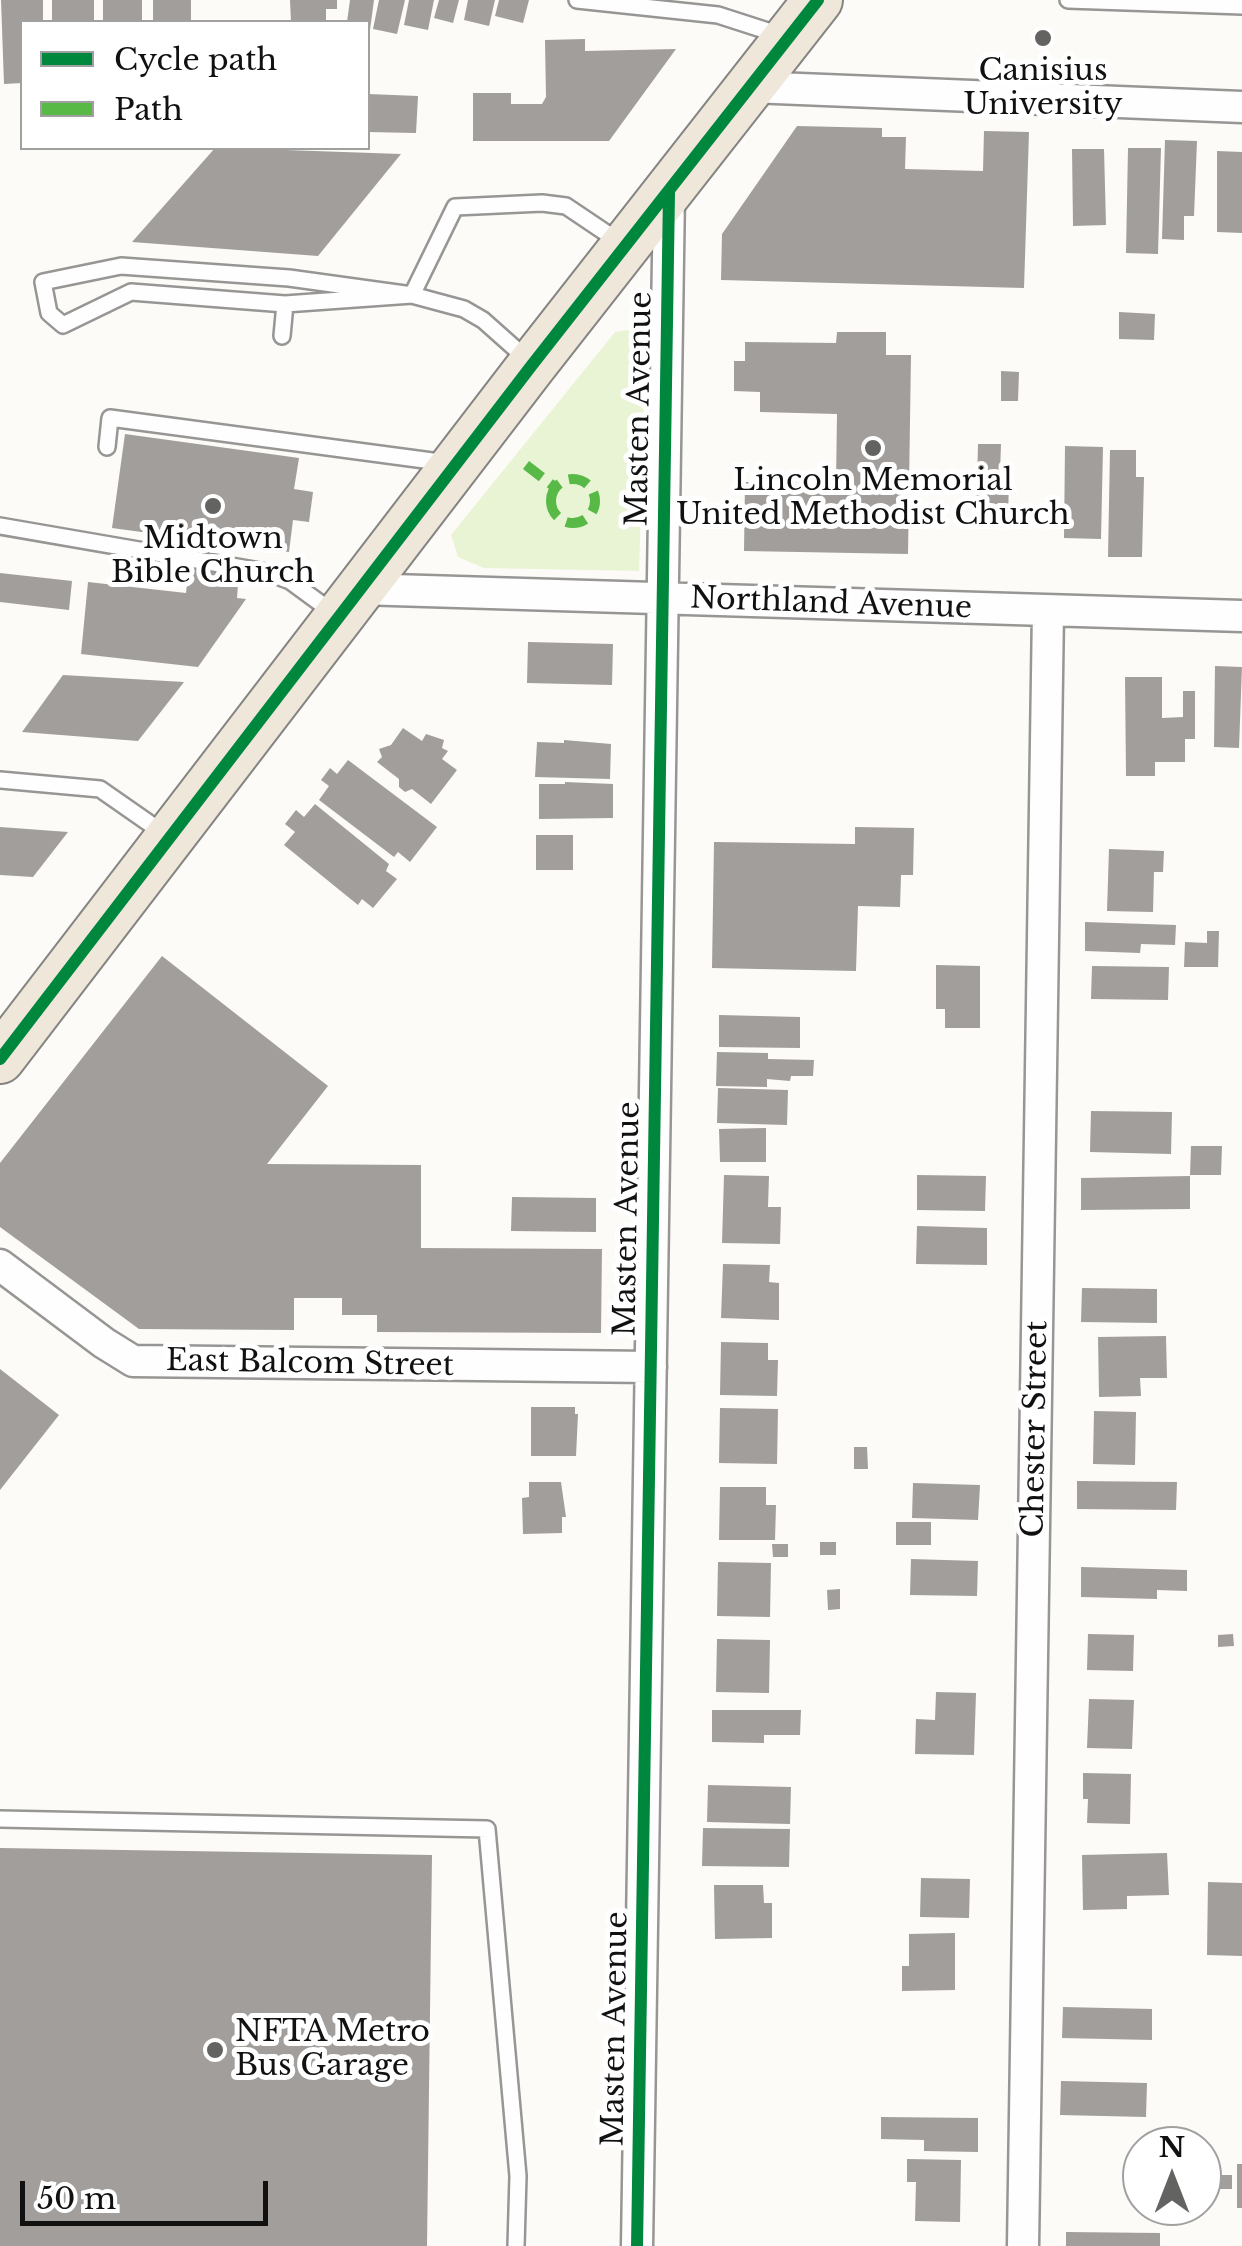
<!DOCTYPE html>
<html>
<head>
<meta charset="utf-8">
<style>
  body { margin:0 }
  #map { position:relative; width:1242px; height:2246px; overflow:hidden; background:#fcfbf7; font-family:"Libre Baskerville",serif }
  canvas { display:block }
  .legend { position:absolute; left:20px; top:20px; width:350px; height:130px; box-sizing:border-box; background:#fff; border:2px solid #a0a0a0; margin:0; padding:12px 18px; list-style:none; font-size:30px; color:#111 }
  .legend li { display:flex; align-items:center; gap:20px; height:50px }
  .legend b { width:50px; border:2px solid #a0a0a0 }
  .north { position:absolute; left:1122px; top:2126px; width:100px; height:100px; box-sizing:border-box; background:#fff; border:2px solid #a0a0a0; border-radius:50%; rotate:0deg; font-size:28px; font-weight:700; line-height:40px; text-align:center; color:#111 }
  .north::after { content:''; display:block; margin:auto; width:35px; height:45px; background:#636362; clip-path:polygon(50% 0,100% 100%,50% 72%,0 100%) }
  .scale { position:absolute; left:20px; top:2181px; width:248px; height:45px; box-sizing:border-box; border:5px solid #111; border-top:0; padding-left:12px; font-size:30px; line-height:35px; white-space:nowrap; color:#111; -webkit-text-stroke:8px #fff; paint-order:stroke }
</style>
</head>
<body>
<div id="map">
<canvas width="1242" height="2246"></canvas>
<ul class="legend">
<li><b style="height:12px;background:#00873e"></b>Cycle path</li>
<li><b style="height:12px;background:#58b947"></b>Path</li>
</ul>
<div class="north">N</div>
<div class="scale">50 m</div>
</div>
<script>
const g = document.querySelector('canvas').getContext('2d');
g.lineJoin = 'round';
function paint(path, color) { g.fillStyle = color; g.fill(path, 'evenodd'); }
function trace(path, color, width, dash) { g.strokeStyle = color; g.lineWidth = width; g.lineCap = dash ? 'butt' : 'round'; g.setLineDash(dash || []); g.stroke(path); }
function label(font, color, halo, rows, align = 'center') {
  g.font = font + ' "Libre Baskerville",serif'; g.lineWidth = 10; g.setLineDash([]); g.textBaseline = 'middle'; g.strokeStyle = halo; g.fillStyle = color; for (const [text, x, y, turn = 0] of rows) {
    g.save(); g.translate(x, y); g.rotate((+turn || 0) * Math.PI / 180); g.textAlign = isNaN(turn) ? turn : align; if (halo) g.strokeText(text, 0, 0); g.fillText(text, 0, 0); g.restore();
  }
}
paint(new Path2D(`
  M627 330 641 338 646 348 639 571 484 568 458 557 451 535 615 332Z`), '#e9f4d4');
paint(new Path2D(`
  M1 0H43V22H22V83L4 84Z
  M52 0H94V22H52Z
  M103 0H142V22H103Z
  M153 0H191V22H153Z
  M290 0H337V9H326V22H291Z
  M350 0H374L370 30 368 22H347Z
  M379 0H405L397 34 373 29Z
  M409 0H434L428 30 404 25Z
  M439 0H459L453 23 434 18Z
  M468 0H495L489 26 464 20Z
  M499 0H529L523 23 495 16Z
  M585 39V51L676 49 609 141H473V93H511V104H542L546 97 545 40Z
  M368 94 418 96 416 133 368 132Z
  M797 126 882 128V137H906L905 169 983 171 984 131 1029 132 1024 288 721 280 722 234Z
  M1165 140 1197 141 1194 216H1184V240L1162 239Z
  M215 148H228L401 154 318 256 132 242Z
  M1128 148H1161L1158 254 1126 253Z
  M1072 149H1104L1106 225 1073 226Z
  M1217 151 1242 152V233L1217 232Z
  M1119 312 1155 314 1154 340 1119 339Z
  M837 332H886V355H911L908 554 744 551 745 482 836 483 837 414 760 412V392L734 391V361H745V342L836 343Z
  M1001 371 1019 372 1018 401H1001Z
  M125 434 299 458 294 489 313 492 309 522 293 520 289 552 112 528Z
  M978 444H1001L1000 473H1009L1008 525 976 523Z
  M1065 446 1103 447 1101 539 1064 538Z
  M1110 450H1136V477H1144L1142 557H1108Z
  M189 566 239 571 237 598 246 599 198 667 81 654 88 582 186 593Z
  M0 573 72 581 69 610 0 602Z
  M528 642 613 644 612 685 527 683Z
  M1215 666 1242 667 1239 748 1214 747Z
  M63 675 184 682 138 741 22 732Z
  M1125 677H1162V718L1183 717V691H1195V739H1185V762H1155V776H1126Z
  M403 728 422 741 426 734 444 740 442 748 448 751 442 759 457 770 431 804 412 789 405 792 399 787V779L377 762 382 757 379 749 391 745Z
  M564 740 611 744 610 779 535 777 537 742 564 743Z
  M348 760 437 827 410 862 398 852 394 857 319 800 329 786 321 780 330 768 337 774Z
  M565 782 613 784V818L539 819V784H565Z
  M315 804 389 864 386 871 397 879 373 908 362 899 358 905 284 845 295 832 285 824 296 810 304 817Z
  M0 827 68 832 33 877 0 875Z
  M855 827 914 828 913 875H901L900 907 858 906 856 971 712 968 714 842 855 844Z
  M536 835H573V870H536Z
  M1109 849 1164 851 1163 872H1154L1153 912 1107 911Z
  M1085 922 1176 925 1175 945 1141 944 1140 953 1085 951Z
  M1207 931H1219L1218 967H1184L1185 942 1207 943Z
  M162 956 328 1086 267 1164 421 1165V1248L602 1249 601 1333 377 1332V1315H342V1298H294V1330L139 1329 0 1227V1163Z
  M936 965 980 966V1028H945V1009H936Z
  M1092 966 1169 967 1168 1000 1091 999Z
  M719 1015 800 1017V1048L719 1047Z
  M717 1052 768 1053V1059L814 1060 813 1076H791L790 1081 767 1079V1087L716 1086Z
  M718 1088 788 1090 787 1125 717 1123Z
  M1091 1111 1172 1112 1171 1154 1090 1152Z
  M766 1128V1162H720L719 1129Z
  M1191 1146H1222L1221 1175H1190Z
  M724 1175 769 1176 768 1207H781L780 1244 722 1243Z
  M917 1175 986 1176 985 1211 917 1210Z
  M1190 1176V1209L1081 1210V1178Z
  M512 1197 596 1198V1232L511 1231Z
  M917 1226 987 1228V1265L916 1264Z
  M723 1264 770 1265 769 1282 779 1283V1320L721 1318Z
  M1082 1288 1157 1289V1323L1081 1322Z
  M1166 1336 1167 1378H1140L1141 1396 1099 1397 1098 1337Z
  M721 1342 768 1343V1360H778L777 1396 720 1395Z
  M0 1369 59 1415 0 1490Z
  M531 1407H575V1414H578L576 1456H531Z
  M720 1408 778 1409 777 1464 719 1463Z
  M1094 1411 1136 1412 1135 1465 1093 1464Z
  M854 1447H867L868 1469H854Z
  M1077 1481 1177 1482 1176 1510 1077 1509Z
  M529 1482H561L566 1517H562V1533L523 1534 522 1498 529 1497Z
  M913 1483 980 1485 978 1520 912 1518Z
  M720 1487H766V1505H776L775 1540H719Z
  M896 1522H931V1545H896Z
  M820 1542H836V1555H820Z
  M772 1544H788V1557H773Z
  M911 1559 978 1561 977 1596 910 1595Z
  M718 1562 771 1563 770 1617 717 1616Z
  M1081 1567 1187 1570V1591L1157 1590V1599L1081 1597Z
  M840 1589V1609L828 1610 827 1590Z
  M1088 1634 1134 1635 1133 1671 1087 1670Z
  M1233 1634 1234 1646 1218 1647V1635Z
  M717 1639 770 1640 769 1693 716 1692Z
  M936 1692 976 1693 974 1755 915 1754 916 1719 935 1720Z
  M1089 1699 1134 1700 1132 1749 1087 1748Z
  M712 1710H801L800 1735H764V1743L712 1742Z
  M1083 1773 1131 1774 1130 1824 1087 1823 1088 1799H1083Z
  M708 1785 791 1787 790 1824 707 1822Z
  M703 1828 790 1829 789 1867 702 1866Z
  M0 1848 432 1855 427 2246H0Z
  M1167 1853 1169 1895 1127 1896V1909L1083 1910 1082 1855Z
  M921 1878 970 1879 969 1918 920 1917Z
  M1208 1882 1242 1883V1956L1207 1955Z
  M714 1885H763L764 1903H772V1938L715 1939Z
  M955 1933V1990L902 1991V1966H909V1934Z
  M1063 2007 1152 2009V2040L1062 2038Z
  M1061 2081 1147 2083 1146 2117 1060 2115Z
  M881 2117 978 2118V2152L924 2151V2140L881 2139Z
  M907 2159 961 2160 960 2222 915 2221 916 2182H907Z
  M1237 2164H1242V2208H1237Z
  M1213 2175H1232V2189H1213Z
  M1066 2232 1160 2233V2246H1066Z`), '#a19e9c');
const lane = new Path2D(`
  M577 0 718 15 780 35
  M1068 0 1242 6
  M412 295 285 304 131 292 63 325 49 313 43 282 121 266 289 278 412 295 464 309 483 320 528 360
  M412 295 455 207 542 203 566 206 621 243
  M282 336 285 304
  M107 447 110 418 447 463
  M0 526 266 572 290 581 335 614
  M0 780 100 789 166 835
  M0 1819 487 1829 518 2176 516 2246`);
const street = new Path2D(`
  M751 87 1242 107
  M360 589 1242 616
  M0 1265 104 1343 133 1361 651 1367
  M637 2246 669 193
  M1023 2246 1048 611`);
const primary = new Path2D(`
  M0 1059 532 365 818 0`);
trace(lane, '#979695', 20);
trace(street, '#979695', 35);
trace(primary, '#848482', 52);
trace(lane, '#fffefe', 15);
trace(street, '#fffefe', 30);
trace(primary, '#eee7da', 48);
trace(new Path2D(`
  M526 465 556 488
  M551 501a22 22 0 1 1 44 0a22 22 0 1 1-44 0Z`), '#58b947', 10, [20, 10]);
trace(new Path2D(`
  M0 1059 532 365 818 0
  M637 2246 669 193`), '#00873e', 12);
for (const [x, y, r, color] of [
  [1043,38,10,"#636362"],
  [873,448,10,"#636362"],
  [213,506,10,"#636362"],
  [215,2050,10,"#636362"]
]) { const dot = new Path2D(); dot.arc(x, y, r, 0, 2 * Math.PI); g.fillStyle = color; g.fill(dot); trace(dot, '#fff', 4); }
label('30px', '#111', '#fff', [
  ["Canisius",1043,72],
  ["University",1043,106],
  ["Lincoln Memorial",873,482],
  ["United Methodist Church",873,516],
  ["Midtown",213,540],
  ["Bible Church",213,574],
  ["NFTA Metro",235,2033,"left"],
  ["Bus Garage",235,2067,"left"]
]);
label('30px', '#111', '#fff', [
  ["Masten Avenue",640,409,-89],
  ["Northland Avenue",831,604,2],
  ["Masten Avenue",628,1219,-89],
  ["East Balcom Street",310,1364,1],
  ["Chester Street",1036,1429,-89],
  ["Masten Avenue",616,2029,-89]
]);
</script>
</body>
</html>
